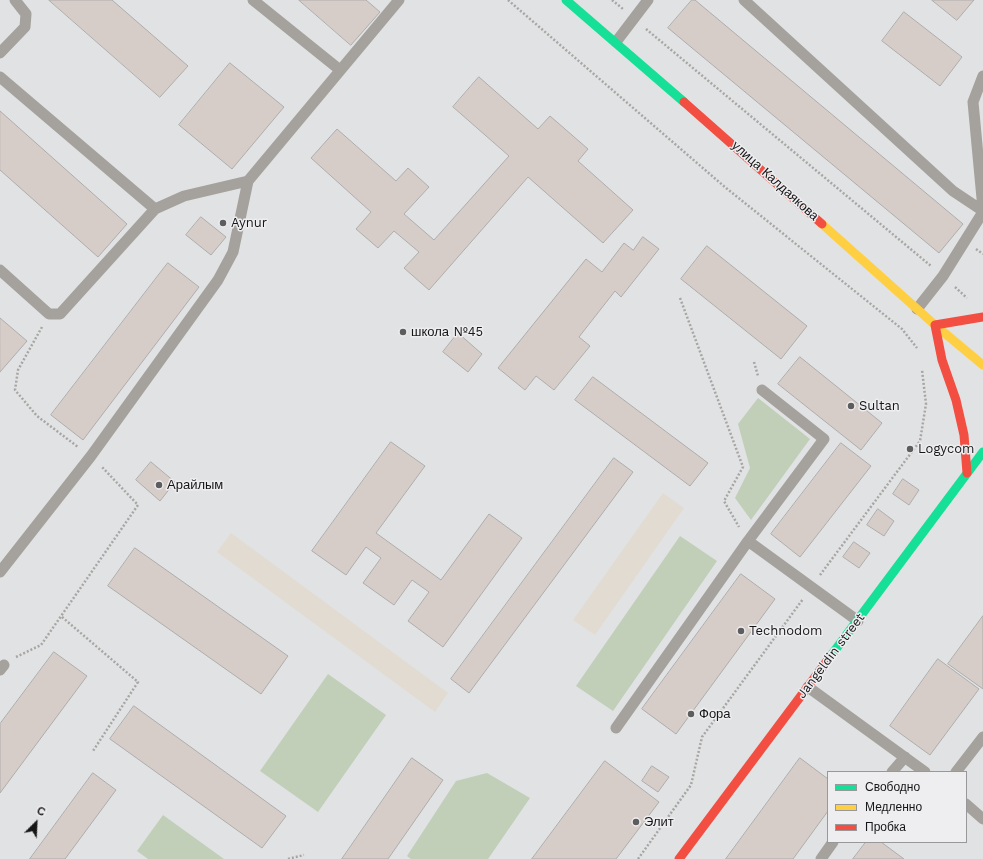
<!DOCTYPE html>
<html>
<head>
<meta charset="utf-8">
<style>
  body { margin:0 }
  #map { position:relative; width:983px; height:859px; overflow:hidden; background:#e1e2e3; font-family:"Work Sans",sans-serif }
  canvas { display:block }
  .legend { position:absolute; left:827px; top:771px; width:140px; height:72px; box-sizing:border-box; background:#eeeef1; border:1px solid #98989a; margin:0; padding:5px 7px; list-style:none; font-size:12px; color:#161617 }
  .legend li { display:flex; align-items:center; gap:8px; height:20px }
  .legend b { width:20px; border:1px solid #98989a }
  .north { position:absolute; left:16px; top:803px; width:40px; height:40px; -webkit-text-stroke:3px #eeeef1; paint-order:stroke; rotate:24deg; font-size:11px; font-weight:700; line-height:16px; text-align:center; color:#161617 }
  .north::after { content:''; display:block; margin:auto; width:14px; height:18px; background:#161617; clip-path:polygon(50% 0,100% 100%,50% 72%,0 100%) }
</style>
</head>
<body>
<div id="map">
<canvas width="983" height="859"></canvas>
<ul class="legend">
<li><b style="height:5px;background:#16e098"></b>Свободно</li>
<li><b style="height:5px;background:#ffcf43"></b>Медленно</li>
<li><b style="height:5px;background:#f24e42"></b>Пробка</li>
</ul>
<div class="north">С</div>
</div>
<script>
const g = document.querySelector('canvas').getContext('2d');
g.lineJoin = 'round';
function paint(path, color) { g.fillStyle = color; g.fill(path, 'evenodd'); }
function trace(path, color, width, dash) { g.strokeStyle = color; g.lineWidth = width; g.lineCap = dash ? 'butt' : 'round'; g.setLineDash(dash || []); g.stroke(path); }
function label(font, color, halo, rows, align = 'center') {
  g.font = font + ' "Work Sans",sans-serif'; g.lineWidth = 3; g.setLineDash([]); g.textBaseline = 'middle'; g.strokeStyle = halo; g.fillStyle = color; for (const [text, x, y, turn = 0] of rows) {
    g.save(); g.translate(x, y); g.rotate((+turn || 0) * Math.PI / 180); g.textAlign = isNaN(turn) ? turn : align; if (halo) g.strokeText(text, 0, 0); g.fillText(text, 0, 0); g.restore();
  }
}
paint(new Path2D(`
  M663 493 684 508 595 635 573 620Z
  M231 533 448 693 435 712 217 552Z`), '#e2dbd1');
paint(new Path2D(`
  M758 398 810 439 751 520 735 498 750 468 738 424Z
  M680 536 717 561 613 711 576 686Z
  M328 674 386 715 318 812 260 771Z
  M487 773 530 798 488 859H411L407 856 456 781Z
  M163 815 224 859H148L137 851Z`), '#c1cfb9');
const building = new Path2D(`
  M49 0H112L188 66 160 97Z
  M299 0H366L380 12 351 45Z
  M692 0H695L963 224 939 253 668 28Z
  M932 0H974L957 20Z
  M904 12 962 57 940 86 882 41Z
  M230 63 284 107 232 169 179 125Z
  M479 77 538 129 550 116 588 149 578 161 633 210 603 243 528 177 429 290 404 268 419 252 394 231 378 248 356 229 371 212 311 158 337 129 396 181 408 168 429 187 404 214 434 240 509 156 453 107Z
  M0 111 127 224 98 257 0 170Z
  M201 217 226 237 211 255 186 235Z
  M643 237 659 249 621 297 615 291 579 337 590 346 554 390 536 376 525 390 498 368 586 259 602 272 624 243 633 250Z
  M707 246 807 326 781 359 681 279Z
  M168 263 199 287 83 440 51 415Z
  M0 318 27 341 0 372Z
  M458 333 482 354 468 372 443 352Z
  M800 357 882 423 861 450 778 384Z
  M593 377 708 463 690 486 575 400Z
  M391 442 425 466 376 533 441 580 489 514 522 538 443 647 408 621 429 592 412 580 394 605 363 583 381 558 366 547 346 575 312 551Z
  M841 443 871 466 800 557 771 534Z
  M614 458 633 472 469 693 451 679Z
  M151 462 175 482 160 501 136 480Z
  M903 479 919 490 909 505 893 494Z
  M878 509 894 521 884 536 867 525Z
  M854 542 870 553 859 568 843 557Z
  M135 548 288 656 261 694 108 586Z
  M741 574 775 599 676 734 642 709Z
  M983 616V689L948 664Z
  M54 652 87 676 0 793V724Z
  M938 659 979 689 930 755 890 726Z
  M134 706 286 816 262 848 110 739Z
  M412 758 443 780 388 859H342Z
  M800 758 828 779V811L793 859H726Z
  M605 761 659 802 616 859H532Z
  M652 766 669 777 658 792 642 781Z
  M93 773 116 790 65 859H30Z
  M866 842H881L904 859H853Z`);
paint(building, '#d6ccc8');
trace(building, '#adadad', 1);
trace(new Path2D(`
  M508 0 726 188 902 329 917 348
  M612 0 623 9
  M646 29 931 266
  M976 249 983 254
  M955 287 967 298
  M680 298 743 467 724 501 739 527
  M42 327 18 370 15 390 37 416 78 447
  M754 362 758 376
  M820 575 920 441 926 404 922 370
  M62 617 138 682 93 751
  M16 657 41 645 138 505 102 467
  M288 859 304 855
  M638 859 691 785 702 737 803 599`), '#a7a6a4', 2.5, [2, 2]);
trace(new Path2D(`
  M253 0 340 70
  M744 0 953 191 983 211
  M616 42 648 0
  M0 53 25 27 26 14 15 0
  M983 76 973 102 983 209
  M0 77 155 209
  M0 270 49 314H60L155 209 184 196 248 181
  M917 309 943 276 983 212
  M762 390 824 439 748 541 858 621
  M0 572 91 456 218 280 233 252 248 181 399 0
  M0 670 4 665
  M808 687 925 772
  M616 728 748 541
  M892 772 905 757
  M956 772 983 737
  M966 804 983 819
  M821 859 833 842`), '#a5a19d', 11);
trace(new Path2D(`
  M566 0 684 102
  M827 661 983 452`), '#16e098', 9);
trace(new Path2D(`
  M822 224 935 325 983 365`), '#ffcf43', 9);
trace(new Path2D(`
  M684 102 822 224
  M967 473 964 435 956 400 942 360 935 325 983 317
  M679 859 827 661`), '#f24e42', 9);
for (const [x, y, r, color] of [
  [223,223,4,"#5d5d5e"],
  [403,332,4,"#5d5d5e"],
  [851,406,4,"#5d5d5e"],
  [910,449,4,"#5d5d5e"],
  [159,485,4,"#5d5d5e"],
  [741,631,4,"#5d5d5e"],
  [691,714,4,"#5d5d5e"],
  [636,822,4,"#5d5d5e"]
]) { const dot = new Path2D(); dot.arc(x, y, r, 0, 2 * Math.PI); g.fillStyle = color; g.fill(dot); trace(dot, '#eeeef1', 1.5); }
label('13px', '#161617', '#eeeef1', [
  ["улица Калдаякова",775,181,42],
  ["Jangeldin street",831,656,-53]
]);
label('13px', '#161617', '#eeeef1', [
  ["Aynur",231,223],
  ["школа №45",411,332],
  ["Sultan",859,406],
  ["Logycom",918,449],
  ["Арайлым",167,485],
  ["Technodom",749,631],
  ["Фора",699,714],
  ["Элит",644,822]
], 'left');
</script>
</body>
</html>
